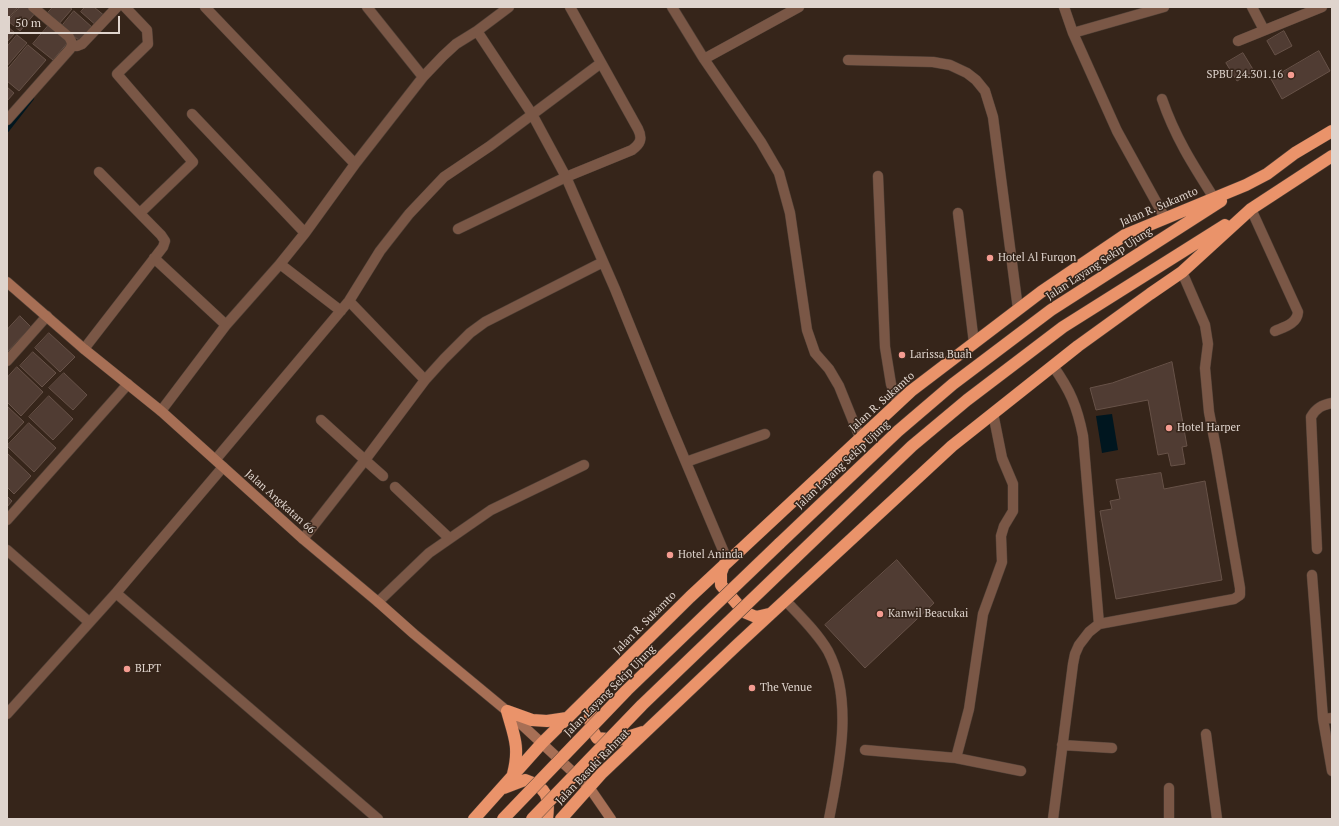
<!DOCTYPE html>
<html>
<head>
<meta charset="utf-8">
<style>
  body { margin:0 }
  #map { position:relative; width:1339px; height:826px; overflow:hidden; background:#36251a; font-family:"PT Serif",serif }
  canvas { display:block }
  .frame { position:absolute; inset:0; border:8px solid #dfd4cd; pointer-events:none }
  .scale { position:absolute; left:8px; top:16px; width:112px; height:18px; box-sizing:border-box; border:2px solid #dfd4cd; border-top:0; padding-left:5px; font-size:12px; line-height:14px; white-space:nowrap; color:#dfd4cd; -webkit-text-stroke:3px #36251a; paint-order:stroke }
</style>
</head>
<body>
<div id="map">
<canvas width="1339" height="826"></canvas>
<div class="frame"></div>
<div class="scale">50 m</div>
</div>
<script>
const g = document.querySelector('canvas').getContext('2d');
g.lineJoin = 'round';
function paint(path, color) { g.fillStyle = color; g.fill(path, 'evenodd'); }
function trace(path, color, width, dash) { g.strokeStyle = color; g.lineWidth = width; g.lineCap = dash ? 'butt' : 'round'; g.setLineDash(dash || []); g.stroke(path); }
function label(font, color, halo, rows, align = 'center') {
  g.font = font + ' "PT Serif",serif'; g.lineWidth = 3; g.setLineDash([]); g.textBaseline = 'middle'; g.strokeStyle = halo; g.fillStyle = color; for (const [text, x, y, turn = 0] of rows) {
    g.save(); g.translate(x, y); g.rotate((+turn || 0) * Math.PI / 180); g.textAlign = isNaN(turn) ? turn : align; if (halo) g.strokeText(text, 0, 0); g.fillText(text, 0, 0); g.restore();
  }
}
paint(new Path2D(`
  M1112 414 1118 450 1102 453 1096 416Z`), '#00161f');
trace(new Path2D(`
  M7 130 32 98`), '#00161f', 4.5);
const building = new Path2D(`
  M7 7H18L7 20Z
  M20 7H30L36 12 20 31 8 21Z
  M53 7H69L72 9 58 25 46 15Z
  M85 7H94L106 17 98 27 81 12Z
  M74 11 93 28 81 42 62 26Z
  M49 25 69 41 53 60 33 44Z
  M7 26 15 33 7 42Z
  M1284 31 1292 46 1275 55 1267 41Z
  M17 35 27 43 7 66V47Z
  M28 45 46 60 19 91 7 81V70Z
  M1319 51 1330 71 1282 99 1271 79Z
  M1243 53 1254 71 1237 81 1226 63Z
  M7 87 14 93 7 101Z
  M20 316 31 327 7 352V330Z
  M49 333 75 357 60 372 35 348Z
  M33 352 56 373 42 387 20 366Z
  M1172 362 1187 446 1182 447 1185 464 1171 466 1168 453 1158 455 1148 400 1096 410 1090 388 1112 383Z
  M17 367 43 392 21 416 7 402V378Z
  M64 373 87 395 73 410 49 388Z
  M49 396 73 419 53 440 29 417Z
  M7 406 24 422 7 440Z
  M29 423 56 448 34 472 7 446Z
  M7 453 31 476 14 494 7 487Z
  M1161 473 1164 489 1205 481 1222 580 1116 599 1100 511 1112 509 1110 501 1120 499 1116 480Z
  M7 496 12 501 7 507Z
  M897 560 934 603 865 668 825 625Z`);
paint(building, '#503c33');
trace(building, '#675248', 1);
const street = new Path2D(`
  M125 7 147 30 148 44 117 74 193 162 140 213
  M205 7 355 164
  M367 7 423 77
  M672 7 704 59 761 142 779 173 790 213 807 330 815 353 829 369 839 386 860 438
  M1064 7 1073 33 1117 131 1165 218
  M1252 7 1264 30
  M477 31 532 114 566 177 615 289 666 415 728 562
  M1073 33 1164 7
  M1238 41 1322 7
  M72 46H77L82 44 117 7
  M704 59 799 7
  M848 60 933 62 950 65 967 73 976 80 985 91 993 117 1018 309
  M1162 99C1175 137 1193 165 1214 198
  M192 114 305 233
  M7 120 70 49C73 44 72 42 69 37L33 7
  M878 176 885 347 891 384 898 403
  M1251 209 1298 312C1297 324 1284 327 1275 331
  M958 213 974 343
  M458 229 566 177 632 150C640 144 643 139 638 129L570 7
  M154 258 226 325
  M280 264 341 311
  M349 301 425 380
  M84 349 163 247 165 241 161 235 99 172
  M7 361 47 316
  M1053 366C1070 390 1077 406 1083 436L1099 624
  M161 411 226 325 280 264 305 233 355 164 423 77 443 56 456 44 477 31 509 7
  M216 459 349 301 380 251 409 214 444 177 490 146 601 63
  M686 462 765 434
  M383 476 365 460 425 380 444 359 470 333 485 322 603 262
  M395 487 449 538
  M7 520 128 384
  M303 539 365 460 321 420
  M1317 549 1311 417C1316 408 1322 405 1332 403
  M7 550 89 622
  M1312 575 1323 719
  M116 593 378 819
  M785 600C800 616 817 632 828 651 854 701 839 767 829 819
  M378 602 429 553 491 510 584 465
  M7 714 116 593 223 467
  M1332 718 1323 719 1332 771
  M1206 734 1217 819
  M1062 745 1112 748
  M865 750 956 758 1021 771
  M956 758 969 709 983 614 1002 562 1001 536 1004 526 1013 511V484L1002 458 993 413
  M1053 819 1073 664 1075 654 1079 645 1089 632 1099 624 1223 601 1234 599 1240 595V588L1216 448 1209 412 1205 368 1208 344 1205 325 1182 272
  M1169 819V788`);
const secondary = new Path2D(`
  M7 282 84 349 161 411 303 539 378 602 414 634 507 711 589 787 611 819`);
const highway = new Path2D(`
  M779 544 898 431 953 384 1051 310 1221 201
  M794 559 912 446 967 400 1063 327 1225 225
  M724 565 721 573V585L744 612 756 617 769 614
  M599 691C589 708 586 721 597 738L618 740 643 732
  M507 711C514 736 520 747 513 774
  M507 711 532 720 547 721 567 718
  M504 788 525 780C547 787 550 797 547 819
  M474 819 542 743 690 597 911 391 1041 292 1125 235 1246 185 1267 174 1295 153 1332 131
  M561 819 601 774 737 645 952 446 1078 346 1150 294 1182 272 1251 209 1332 156`);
trace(street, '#514137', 11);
trace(secondary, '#514137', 11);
trace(highway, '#514137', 13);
trace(street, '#7a5746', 10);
trace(secondary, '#a76f55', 10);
trace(highway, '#ea936a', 12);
const highwayBridge = new Path2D(`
  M503 819 627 690 779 544
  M532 819 642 705 794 559`);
trace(highwayBridge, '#514137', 13, []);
trace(highwayBridge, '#ea936a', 12);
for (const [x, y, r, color] of [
  [1291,75,4,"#f59c91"],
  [990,258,4,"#f59c91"],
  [902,355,4,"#f59c91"],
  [1169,428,4,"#f59c91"],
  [670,555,4,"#f59c91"],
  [880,614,4,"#f59c91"],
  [127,669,4,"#f59c91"],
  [752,688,4,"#f59c91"]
]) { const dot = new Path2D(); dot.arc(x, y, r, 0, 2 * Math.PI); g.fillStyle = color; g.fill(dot); trace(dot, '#36251a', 1.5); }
label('11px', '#dfd4cd', '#36251a', [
  ["SPBU 24.301.16",1283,75,"right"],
  ["Hotel Al Furqon",998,258],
  ["Larissa Buah",910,355],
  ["Hotel Harper",1177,428],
  ["Hotel Aninda",678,555],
  ["Kanwil Beacukai",888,614],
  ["BLPT",135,669],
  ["The Venue",760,688]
], 'left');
label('11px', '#dfd4cd', '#36251a', [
  ["Jalan R. Sukamto",1159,207,-23],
  ["Jalan Layang Sekip Ujung",1099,264,-33],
  ["Jalan R. Sukamto",882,402,-42],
  ["Jalan Layang Sekip Ujung",843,465,-43],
  ["Jalan Angkatan 66",280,502,42],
  ["Jalan R. Sukamto",645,623,-45],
  ["Jalan Layang Sekip Ujung",610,691,-45],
  ["Jalan Basuki Rahmat",593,767,-46]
]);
</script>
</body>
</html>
